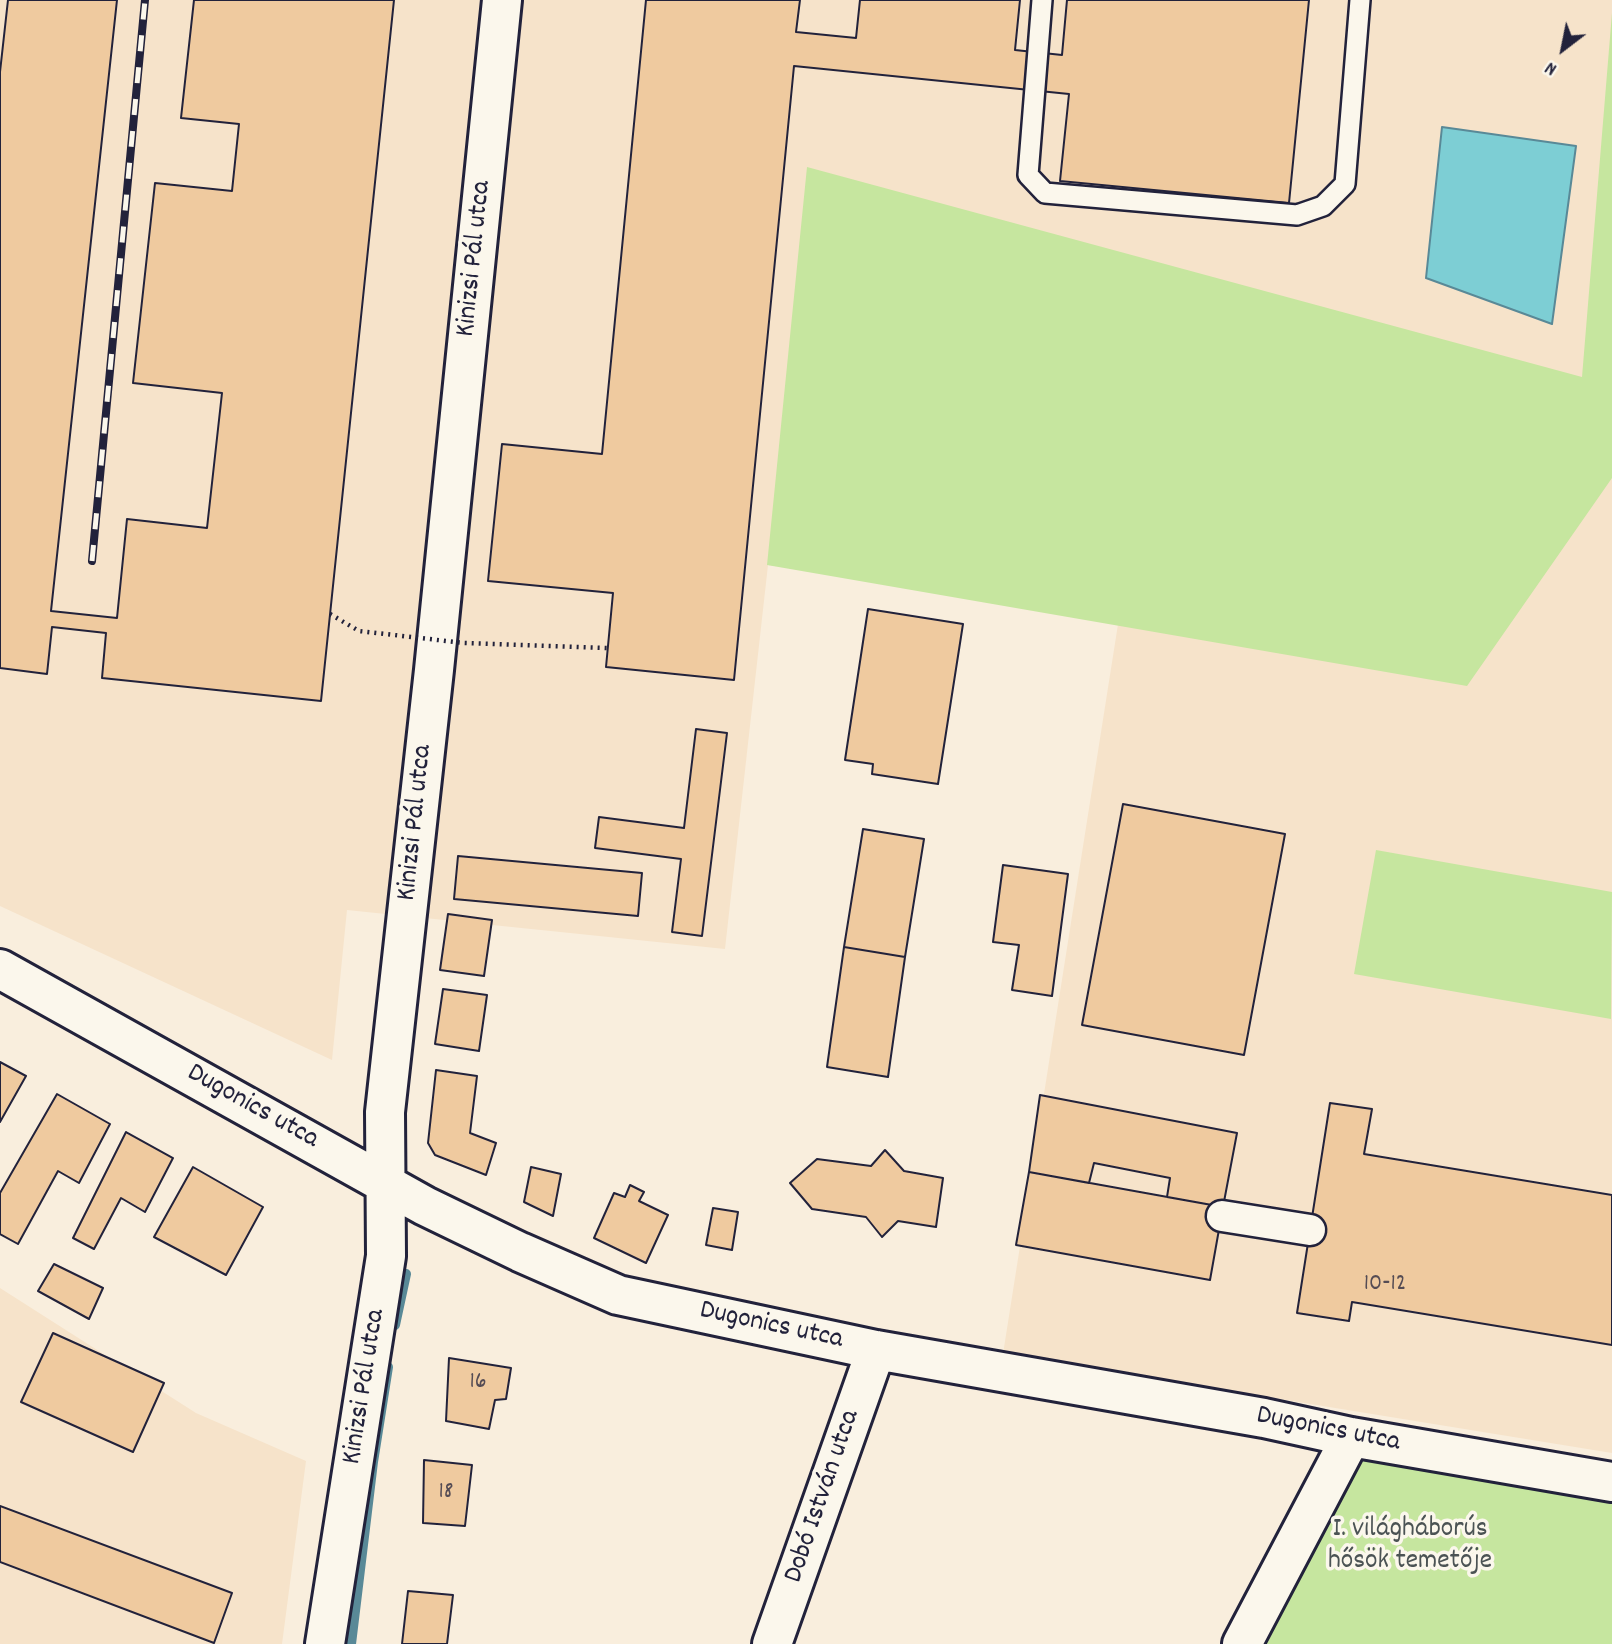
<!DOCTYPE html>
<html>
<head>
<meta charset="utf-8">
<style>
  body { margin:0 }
  #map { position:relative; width:1612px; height:1644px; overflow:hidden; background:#f9eedd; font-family:Dekko,sans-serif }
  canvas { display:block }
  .north { position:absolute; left:1528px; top:14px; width:70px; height:70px; -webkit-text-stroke:5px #fbf7ec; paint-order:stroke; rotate:212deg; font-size:19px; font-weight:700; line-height:28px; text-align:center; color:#22223b }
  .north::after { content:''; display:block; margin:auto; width:24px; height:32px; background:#22223b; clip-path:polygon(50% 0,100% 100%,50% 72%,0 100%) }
</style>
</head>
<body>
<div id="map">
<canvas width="1612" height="1644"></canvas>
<div class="north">N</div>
</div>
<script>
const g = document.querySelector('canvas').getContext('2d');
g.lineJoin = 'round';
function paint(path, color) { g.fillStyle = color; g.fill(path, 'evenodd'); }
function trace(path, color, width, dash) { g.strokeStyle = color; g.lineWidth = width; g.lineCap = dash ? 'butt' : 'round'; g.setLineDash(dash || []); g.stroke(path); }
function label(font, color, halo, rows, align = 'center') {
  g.font = font + ' Dekko,sans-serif'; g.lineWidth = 7; g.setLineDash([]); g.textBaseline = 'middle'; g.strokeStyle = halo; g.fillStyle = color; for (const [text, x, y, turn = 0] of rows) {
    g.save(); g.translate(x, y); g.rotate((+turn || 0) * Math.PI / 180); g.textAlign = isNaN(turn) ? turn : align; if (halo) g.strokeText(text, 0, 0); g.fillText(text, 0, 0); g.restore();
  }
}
paint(new Path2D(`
  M0 0H1612V1453L1003 1354 1119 618 768 565 725 949 347 910 332 1060 0 906Z
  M0 1288 196 1413 306 1461 282 1644H0Z`), '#f6e3ca');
paint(new Path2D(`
  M1612 13V478L1467 686 767 565 807 167 1582 377Z
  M1376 850 1612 892 1611 1019 1354 974Z
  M1351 1437 1612 1486V1644H1242Z`), '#c6e69f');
const water = new Path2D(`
  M1442 127 1576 146 1552 324 1426 278Z`);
paint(water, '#7dced4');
trace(water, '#598997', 2);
trace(new Path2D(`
  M395 1325 406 1274
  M351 1644 373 1462 388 1367`), '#598997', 10);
const building = new Path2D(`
  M8 0H117L51 611 117 618 127 519 207 528 222 393 133 383 155 183 232 191 239 124 181 118 194 0H394L321 701 102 678 106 633 52 627 47 674 0 668V72Z
  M646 0H800L796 32 856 38 860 0H1020L1015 50 1062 55 1067 0H1309L1289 203 1060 181 1069 94 794 66 734 680 606 667 613 593 488 581 502 444 602 454Z
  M868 609 963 624 938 784 872 774 873 764 845 760Z
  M696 729 727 733 702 936 672 932 681 859 595 848 599 817 684 828Z
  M1123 804 1285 834 1244 1055 1082 1025Z
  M863 829 924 839 905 957 844 947Z
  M458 856 642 873 638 916 454 899Z
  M1003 865 1068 874 1052 996 1012 990 1019 945 993 942Z
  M448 914 492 920 484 976 440 970Z
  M844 947 905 957 888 1077 827 1067Z
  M443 989 487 995 479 1051 435 1044Z
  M0 1062 26 1076 0 1122Z
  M436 1070 477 1076 470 1133 496 1143 486 1175 435 1155 428 1143Z
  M57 1094 110 1124 79 1183 58 1171 18 1244 0 1234V1193Z
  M1040 1095 1237 1133 1223 1207 1167 1197 1170 1178 1094 1163 1089 1183 1029 1172Z
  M1330 1103 1372 1109 1364 1154 1612 1195V1345L1352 1302 1349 1321 1297 1313Z
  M126 1132 173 1158 145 1212 121 1198 94 1249 73 1238Z
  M885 1150 904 1171 943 1178 936 1227 898 1221 882 1237 866 1217 812 1209 790 1183 817 1159 871 1166Z
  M193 1167 263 1207 226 1275 154 1237Z
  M531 1167 561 1174 553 1216 524 1202Z
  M1029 1172 1223 1207 1210 1280 1016 1245Z
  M630 1185 644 1192 639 1201 668 1215 646 1263 594 1238 614 1193 625 1197Z
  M713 1208 738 1212 732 1250 706 1245Z
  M54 1264 103 1288 89 1319 38 1291Z
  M53 1333 164 1383 133 1452 21 1402Z
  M449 1358 511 1368 506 1399 495 1400 489 1429 446 1421Z
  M424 1460 472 1465 465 1526 423 1523Z
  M0 1506 232 1593 214 1643 0 1562Z
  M408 1591 453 1595 447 1644H402Z`);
paint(building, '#efca9f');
trace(building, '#22223b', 2);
const service = new Path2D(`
  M1042 0 1028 175 1045 193 1297 215 1323 206 1345 184 1360 0`);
const pedestrian = new Path2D(`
  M1222 1216 1310 1230`);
const minor = new Path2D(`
  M0 969 425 1206 520 1252 618 1295 876 1350 1264 1418 1351 1437 1612 1482
  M325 1644 386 1256 385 1112 434 670 502 0
  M772 1644 876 1350
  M1242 1644 1351 1437`);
trace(service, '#22223b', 24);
trace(pedestrian, '#22223b', 35);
trace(minor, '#22223b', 44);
trace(service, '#fbf7ec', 19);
trace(pedestrian, '#fbf7ec', 30);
trace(minor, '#fbf7ec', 38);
const rail = new Path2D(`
  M92 561 145 0`);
trace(rail, '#22223b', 8);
trace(rail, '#fbf7ec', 5, [16]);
trace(new Path2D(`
  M330 614 359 631 464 643 608 648`), '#22223b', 4.5, [2, 5]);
label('24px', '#554c54', null, [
  ["10-12",1385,1286],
  ["16",478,1384],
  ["18",446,1494]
]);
label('28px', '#22223b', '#fbf7ec', [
  ["Kinizsi Pál utca",476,259,-84],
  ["Kinizsi Pál utca",417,823,-84],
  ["Dugonics utca",252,1108,29],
  ["Dugonics utca",771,1327,12],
  ["Kinizsi Pál utca",366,1387,-81],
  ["Dugonics utca",1328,1431,11],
  ["Dobó István utca",824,1497,-71]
]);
label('28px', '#4b5354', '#fbf7ec', [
  ["I. világháborús",1410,1531],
  ["hősök temetője",1410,1563]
]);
</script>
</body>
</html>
